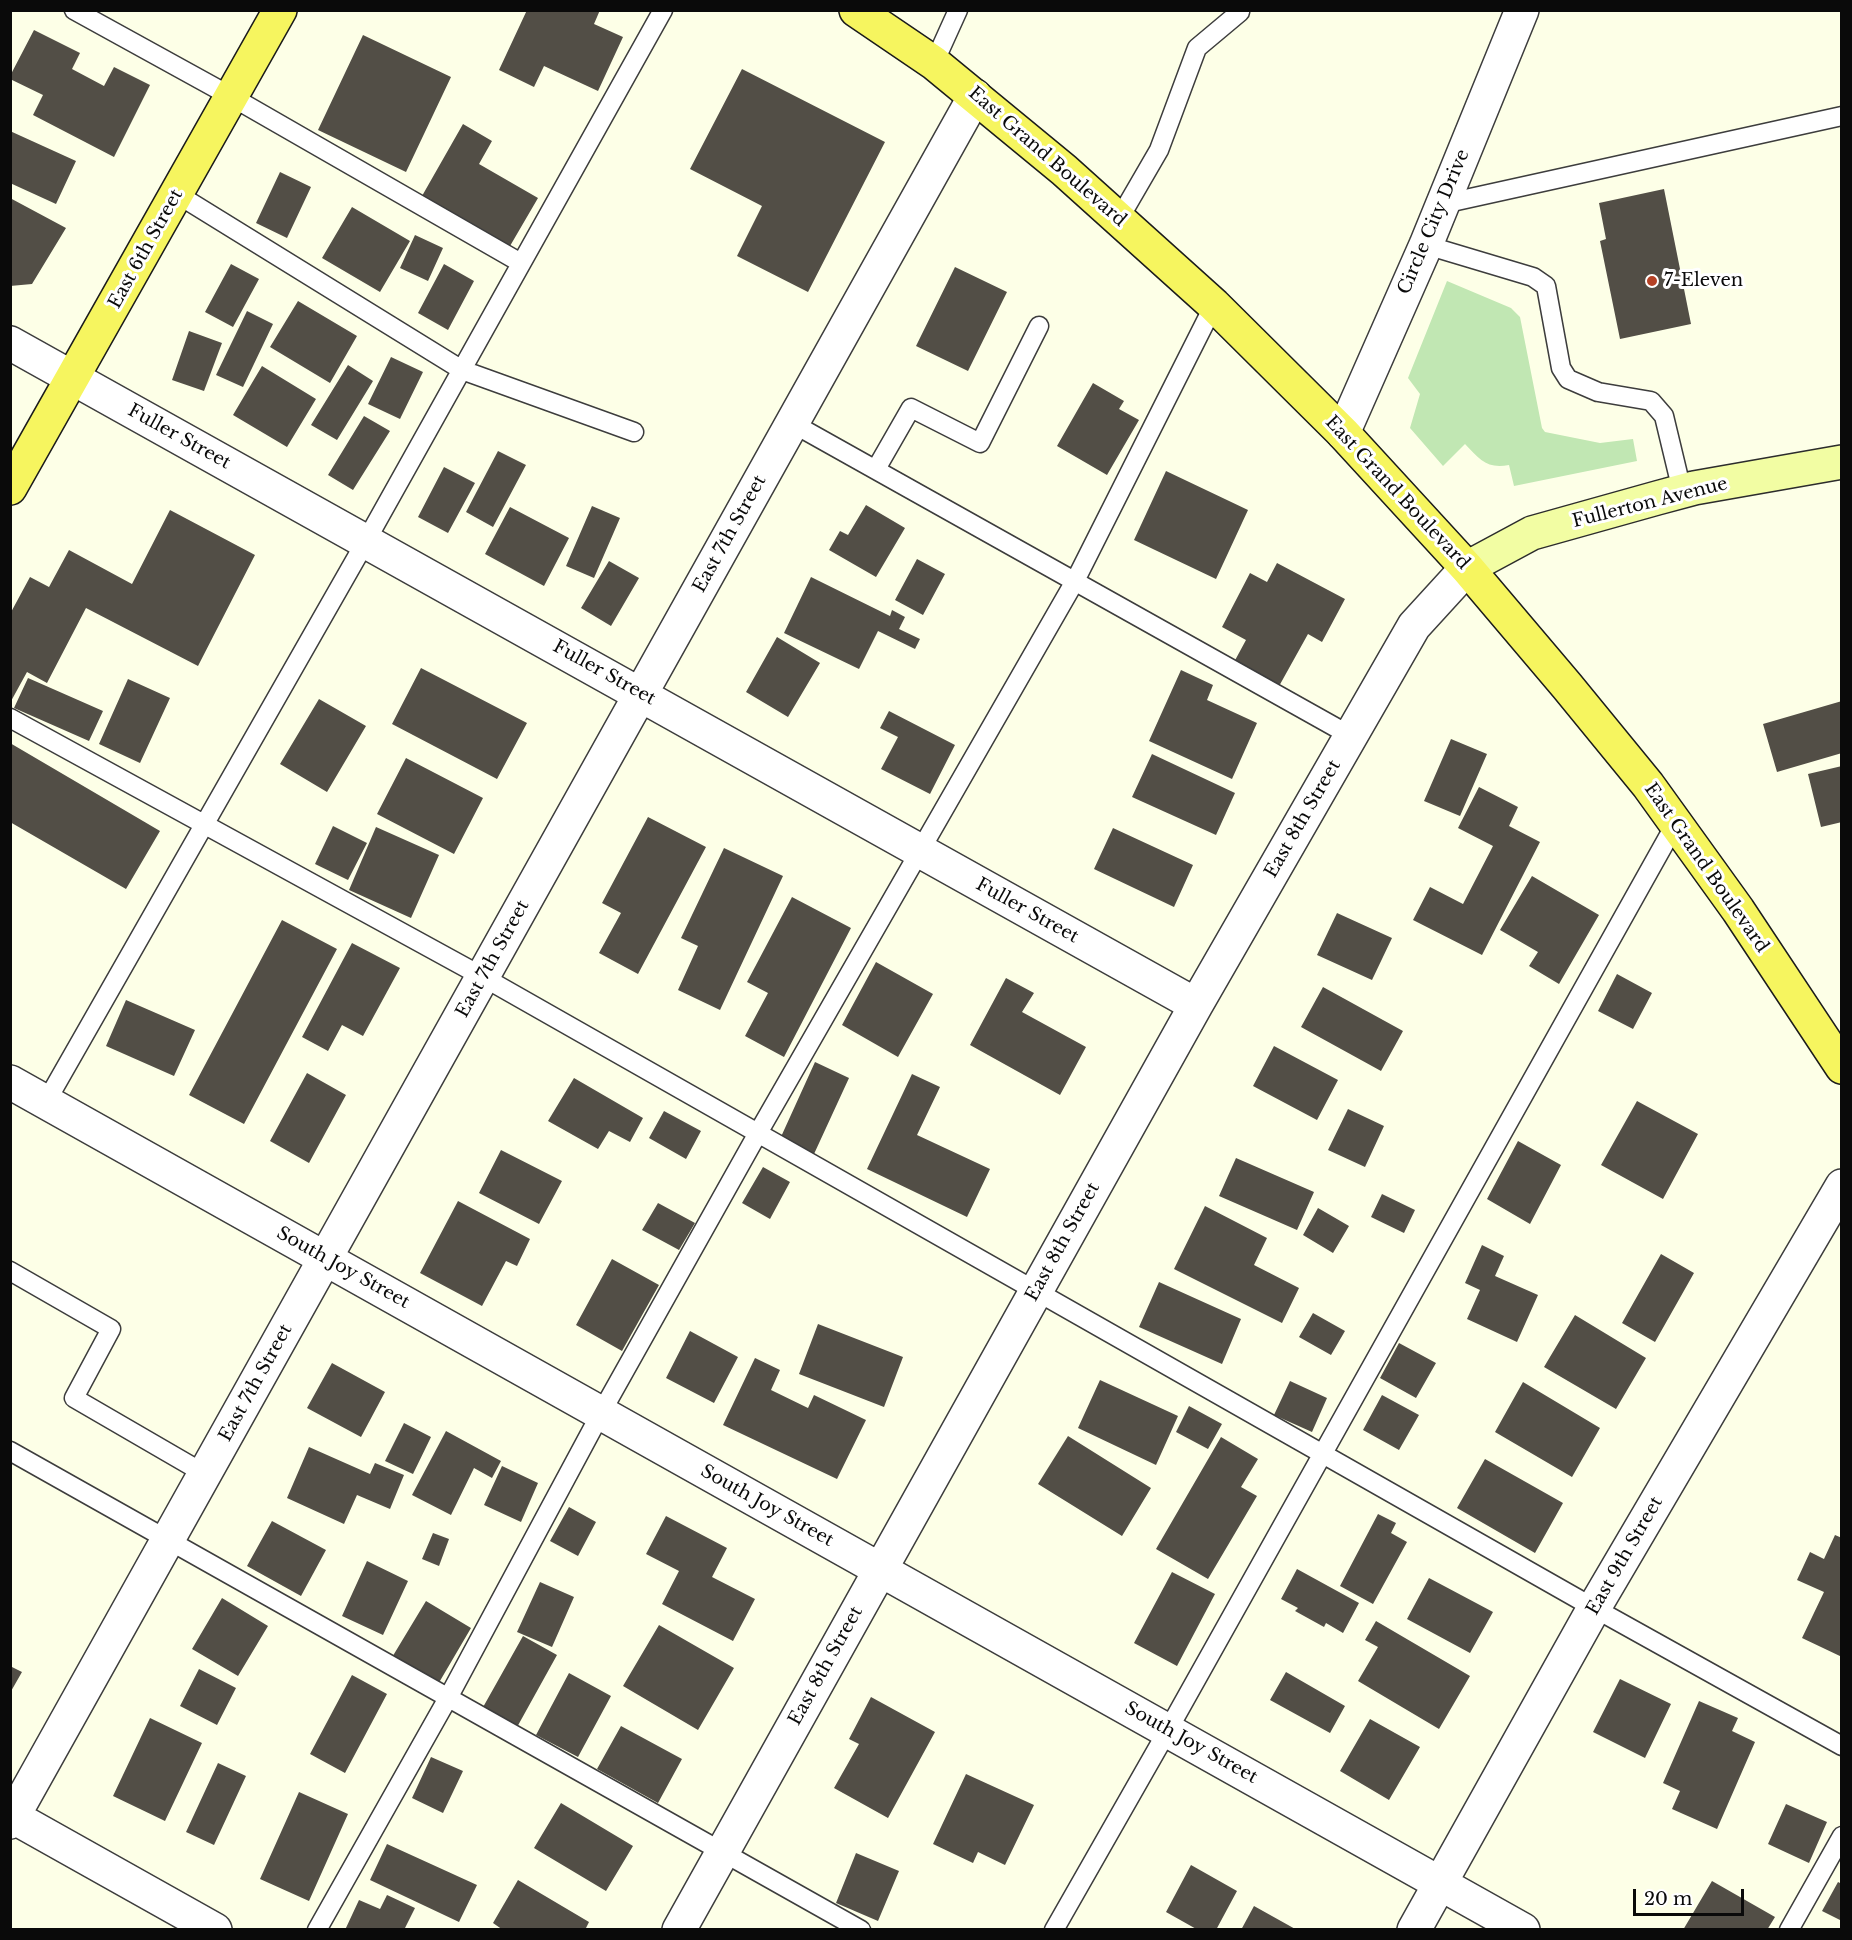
<!DOCTYPE html>
<html>
<head>
<meta charset="utf-8">
<style>
  body { margin:0 }
  #map { position:relative; width:1852px; height:1940px; overflow:hidden; background:#fdffe7; font-family:"Libre Baskerville",serif }
  canvas { display:block }
  .frame { position:absolute; inset:0; border:12px solid #0a0a0a; pointer-events:none }
  .scale { position:absolute; left:1633px; top:1889px; width:111px; height:27px; box-sizing:border-box; border:3px solid #0a0a0a; border-top:0; padding-left:8px; font-size:18px; line-height:21px; white-space:nowrap; color:#0a0a0a; -webkit-text-stroke:4px #fff; paint-order:stroke }
</style>
</head>
<body>
<div id="map">
<canvas width="1852" height="1940"></canvas>
<div class="frame"></div>
<div class="scale">20 m</div>
</div>
<script>
const g = document.querySelector('canvas').getContext('2d');
g.lineJoin = 'round';
function paint(path, color) { g.fillStyle = color; g.fill(path, 'evenodd'); }
function trace(path, color, width, dash) { g.strokeStyle = color; g.lineWidth = width; g.lineCap = dash ? 'butt' : 'round'; g.setLineDash(dash || []); g.stroke(path); }
function label(font, color, halo, rows, align = 'center') {
  g.font = font + ' "Libre Baskerville",serif'; g.lineWidth = 6; g.setLineDash([]); g.textBaseline = 'middle'; g.strokeStyle = halo; g.fillStyle = color; for (const [text, x, y, turn = 0] of rows) {
    g.save(); g.translate(x, y); g.rotate((+turn || 0) * Math.PI / 180); g.textAlign = isNaN(turn) ? turn : align; if (halo) g.strokeText(text, 0, 0); g.fillText(text, 0, 0); g.restore();
  }
}
paint(new Path2D(`
  M1447 281 1511 308 1520 317 1542 428 1545 432 1600 443 1633 439 1637 461 1514 486 1509 465C1487 469 1480 460 1465 444L1443 466 1410 428 1420 394 1408 378Z`), '#c1e7b3');
paint(new Path2D(`
  M527 10H600L594 24 623 37 598 91 544 66 534 87 499 70Z
  M34 30 80 53 72 69 104 86 114 67 150 85 114 157 33 115 43 95 10 79V76Z
  M363 35 451 77 406 172 318 130Z
  M742 69 885 142 808 292 737 256 762 206 690 169Z
  M463 124 492 141 479 164 538 198 510 246 422 196Z
  M10 131 76 161 56 204 10 183Z
  M280 172 311 187 287 238 256 223Z
  M1664 189 1691 324 1620 339 1600 241 1606 239 1599 203Z
  M10 198 66 228 32 284 10 286Z
  M352 207 410 241 380 292 322 258Z
  M415 235 443 248 428 281 400 268Z
  M231 264 259 279 233 327 205 312Z
  M444 264 474 281 448 330 418 313Z
  M955 267 1007 292 968 371 916 346Z
  M298 301 357 336 330 383 270 347Z
  M247 311 273 324 243 387 216 375Z
  M189 331 222 343 204 391 172 380Z
  M391 357 423 372 400 419 368 404Z
  M348 365 373 381 337 440 311 425Z
  M262 366 316 399 287 447 233 415Z
  M1093 383 1124 401 1119 409 1139 420 1107 475 1057 446Z
  M364 416 390 431 353 490 328 475Z
  M498 451 526 465 493 527 466 512Z
  M444 467 475 483 448 533 418 517Z
  M1166 471 1248 510 1216 579 1134 540Z
  M866 505 905 528 876 577 829 550 840 531 848 535Z
  M592 506 620 518 594 578 566 566Z
  M510 507 569 538 544 586 485 554Z
  M170 510 255 555 198 666 86 608 47 683 27 672 10 703V614L30 577 49 587 69 550 132 584Z
  M917 559 945 574 923 615 895 600Z
  M609 561 639 578 611 626 581 608Z
  M1277 563 1345 599 1322 642 1308 634 1278 688 1233 664 1246 640 1222 627 1250 573 1267 582Z
  M811 577 890 616 892 610 905 617 899 629 920 639 915 649 878 631 859 669 784 633Z
  M777 637 820 663 788 717 746 692Z
  M421 668 527 723 497 779 392 724Z
  M1181 670 1213 685 1207 700 1257 723 1232 779 1149 741Z
  M28 678 103 711 89 741 14 708Z
  M128 679 170 698 140 763 99 744Z
  M319 699 366 726 327 792 280 764Z
  M1842 701V753L1777 772 1763 724Z
  M889 711 955 745 930 794 881 769 898 737 880 728Z
  M1451 739 1487 754 1460 816 1424 801Z
  M10 743 160 831 126 889 10 822Z
  M1152 754 1235 793 1216 835 1132 797Z
  M406 758 483 798 454 854 377 814Z
  M1842 766V822L1821 827 1808 774Z
  M1479 787 1518 807 1509 826 1540 842 1482 955 1413 920 1430 887 1463 904 1493 846 1458 828Z
  M648 817 706 847 638 974 599 953 621 913 602 903Z
  M333 826 367 843 348 880 315 864Z
  M376 827 439 855 411 918 349 890Z
  M1113 828 1193 865 1174 907 1094 869Z
  M724 848 783 876 720 1010 678 990 698 946 681 938Z
  M1532 876 1599 915 1559 984 1529 966 1538 952 1500 930Z
  M792 897 851 928 784 1057 745 1036 768 993 747 982Z
  M1337 913 1392 938 1372 980 1317 955Z
  M282 920 337 949 244 1124 189 1095Z
  M352 943 400 968 363 1036 342 1025 328 1051 302 1037Z
  M876 962 933 994 898 1057 842 1025Z
  M1617 974 1652 993 1633 1029 1598 1011Z
  M1006 978 1034 993 1022 1012 1086 1047 1060 1095 970 1045Z
  M1323 987 1403 1031 1381 1071 1301 1027Z
  M126 1000 195 1030 174 1076 106 1046Z
  M1274 1046 1338 1080 1317 1120 1253 1086Z
  M815 1062 849 1078 814 1154 780 1139Z
  M307 1073 346 1095 309 1163 270 1141Z
  M912 1074 940 1087 917 1135 990 1169 967 1217 867 1169Z
  M574 1078 643 1118 630 1142 609 1131 598 1149 548 1121Z
  M1637 1101 1698 1134 1663 1199 1601 1165Z
  M1348 1109 1384 1126 1365 1167 1328 1150Z
  M664 1111 701 1131 686 1159 649 1138Z
  M1518 1141 1561 1165 1530 1224 1487 1199Z
  M501 1150 562 1181 539 1224 479 1193Z
  M1236 1158 1314 1192 1297 1230 1219 1196Z
  M763 1167 790 1182 770 1219 742 1203Z
  M1382 1194 1415 1210 1404 1233 1371 1217Z
  M458 1201 530 1239 517 1266 506 1261 482 1306 420 1273Z
  M658 1203 695 1223 679 1250 642 1230Z
  M1205 1206 1267 1238 1254 1265 1299 1288 1282 1323 1174 1269Z
  M1318 1208 1349 1226 1333 1253 1303 1235Z
  M1482 1245 1504 1256 1495 1276 1538 1295 1517 1342 1467 1319 1480 1290 1465 1283Z
  M1661 1254 1694 1273 1655 1342 1622 1323Z
  M612 1259 659 1285 622 1351 576 1325Z
  M1159 1282 1241 1319 1222 1364 1139 1327Z
  M1313 1313 1345 1331 1331 1355 1299 1337Z
  M1575 1315 1646 1358 1616 1409 1544 1367Z
  M818 1324 903 1357 884 1407 799 1374Z
  M690 1331 738 1357 714 1403 666 1378Z
  M1399 1343 1436 1363 1416 1398 1380 1378Z
  M755 1358 780 1370 771 1390 808 1408 814 1395 866 1420 837 1479 723 1425Z
  M332 1363 385 1392 361 1437 307 1408Z
  M1100 1380 1178 1416 1156 1465 1078 1428Z
  M1290 1381 1327 1398 1312 1432 1274 1415Z
  M1523 1382 1600 1428 1572 1477 1495 1432Z
  M1382 1395 1419 1415 1399 1450 1363 1430Z
  M1189 1406 1222 1424 1208 1449 1176 1432Z
  M404 1423 431 1437 413 1474 385 1461Z
  M446 1431 501 1461 492 1478 474 1468 451 1515 412 1495Z
  M1068 1436 1151 1488 1122 1536 1038 1484Z
  M1221 1437 1258 1459 1241 1487 1257 1496 1208 1579 1156 1549Z
  M309 1447 370 1474 375 1463 404 1475 390 1509 357 1495 344 1524 287 1498Z
  M1485 1459 1563 1503 1535 1553 1457 1508Z
  M502 1466 538 1483 521 1522 484 1505Z
  M569 1507 596 1522 578 1556 550 1541Z
  M1378 1514 1396 1523 1391 1533 1407 1542 1373 1604 1340 1586Z
  M666 1516 727 1548 712 1577 755 1599 733 1641 662 1604 679 1571 646 1554Z
  M272 1521 326 1550 301 1596 247 1566Z
  M433 1533 449 1539 439 1566 422 1559Z
  M1835 1535 1842 1538V1657L1802 1638 1824 1592 1797 1580 1810 1552 1824 1559Z
  M367 1561 408 1581 383 1635 342 1616Z
  M1297 1569 1359 1603 1343 1633 1326 1623 1324 1627 1295 1611 1298 1608 1281 1599Z
  M1172 1572 1215 1594 1177 1666 1134 1643Z
  M1429 1578 1493 1612 1470 1653 1407 1619Z
  M540 1582 574 1597 552 1647 517 1632Z
  M222 1598 268 1626 238 1676 192 1649Z
  M426 1601 471 1628 437 1686 391 1659Z
  M1376 1621 1470 1676 1439 1729 1358 1681 1378 1647 1365 1640Z
  M659 1625 734 1668 698 1730 623 1686Z
  M523 1636 557 1655 516 1729 482 1709Z
  M10 1666 22 1672 10 1693Z
  M199 1669 236 1688 217 1725 180 1706Z
  M1286 1672 1345 1706 1330 1733 1270 1700Z
  M569 1673 611 1696 578 1757 536 1735Z
  M352 1675 387 1694 345 1773 310 1754Z
  M1620 1679 1671 1704 1645 1758 1593 1732Z
  M871 1697 935 1732 888 1818 834 1788 859 1744 849 1739Z
  M1699 1701 1738 1718 1732 1731 1755 1742 1717 1829 1672 1809 1680 1791 1663 1783Z
  M150 1718 202 1743 165 1821 113 1796Z
  M1370 1719 1420 1747 1389 1800 1340 1771Z
  M621 1726 682 1759 658 1803 597 1769Z
  M431 1757 463 1771 443 1813 412 1798Z
  M218 1763 246 1776 214 1845 186 1832Z
  M966 1774 1034 1805 1005 1865 978 1852 973 1863 933 1844Z
  M299 1792 348 1814 309 1901 260 1879Z
  M561 1803 633 1846 606 1891 534 1848Z
  M1786 1804 1827 1822 1809 1863 1768 1844Z
  M387 1844 477 1885 459 1922 370 1880Z
  M856 1853 899 1871 878 1921 836 1903Z
  M1191 1865 1237 1891 1216 1930H1198L1166 1912Z
  M518 1880 589 1922 585 1930H503L493 1923Z
  M1712 1881 1775 1917 1767 1930H1683Z
  M1838 1882 1842 1884V1921L1822 1911Z
  M387 1895 415 1908 404 1930H345L359 1900 380 1909Z
  M1254 1906 1297 1930H1241Z`), '#524e46');
const service = new Path2D(`
  M74 10 232 97 521 263
  M934 63 958 10
  M177 194 462 370 634 432
  M1443 204 1842 116
  M1119 219 1159 150 1197 48 1240 12
  M1426 245 1533 277 1546 286 1561 368 1568 379 1598 392 1651 401 1664 416 1682 491
  M792 423 1351 736
  M876 469 911 408 980 443 1039 326
  M10 718 483 977 1594 1608 1842 1746
  M46 1102 366 541 663 10
  M10 1271 111 1329 74 1398 205 1474
  M10 1451 861 1930
  M317 1930 448 1698 601 1413 758 1133 1075 581 1214 305
  M1054 1930 1168 1730 1676 823
  M1789 1930 1842 1836`);
const minor = new Path2D(`
  M10 343 1196 1005
  M10 1082 1523 1930
  M10 1815 215 1930
  M10 1822 975 96
  M679 1930 1196 1005 1414 626 1467 568
  M1414 1930 1594 1608 1842 1186`);
const tertiary = new Path2D(`
  M1343 433 1426 245 1522 10`);
const secondary = new Path2D(`
  M1467 568 1532 533 1657 498 1694 488 1842 462`);
const primary = new Path2D(`
  M856 10 934 63 1064 170 1214 305 1343 433 1467 568 1567 686 1648 785 1738 910 1842 1067
  M10 488 280 10`);
trace(service, '#3d3d3d', 21);
trace(minor, '#3d3d3d', 36);
trace(tertiary, '#3d3d3d', 36);
trace(secondary, '#2c2c2c', 36);
trace(primary, '#1b1b1b', 36);
trace(service, '#fff', 18);
trace(minor, '#fff', 33);
trace(tertiary, '#fff', 33);
trace(secondary, '#f2fda3', 33);
trace(primary, '#f6f55f', 33);
for (const [x, y, r, color] of [
  [1652,281,6,"#b54226"]
]) { const dot = new Path2D(); dot.arc(x, y, r, 0, 2 * Math.PI); g.fillStyle = color; g.fill(dot); trace(dot, '#fff', 2); }
label('18px', '#0a0a0a', '#fff', [
  ["East Grand Boulevard",1047,157,41],
  ["Circle City Drive",1434,222,-67],
  ["East 6th Street",146,249,-61],
  ["Fuller Street",179,437,29],
  ["East Grand Boulevard",1397,493,47],
  ["Fullerton Avenue",1650,503,-14],
  ["East 7th Street",730,534,-61],
  ["Fuller Street",604,673,29],
  ["East 8th Street",1303,819,-60],
  ["East Grand Boulevard",1706,868,55],
  ["Fuller Street",1027,911,29],
  ["East 7th Street",493,959,-61],
  ["East 8th Street",1063,1242,-61],
  ["South Joy Street",343,1268,29],
  ["East 7th Street",256,1383,-61],
  ["South Joy Street",767,1506,29],
  ["East 9th Street",1625,1556,-60],
  ["East 8th Street",826,1666,-61],
  ["South Joy Street",1191,1743,29]
]);
label('18px', '#0a0a0a', '#fff', [
  ["7-Eleven",1664,281]
], 'left');
</script>
</body>
</html>
